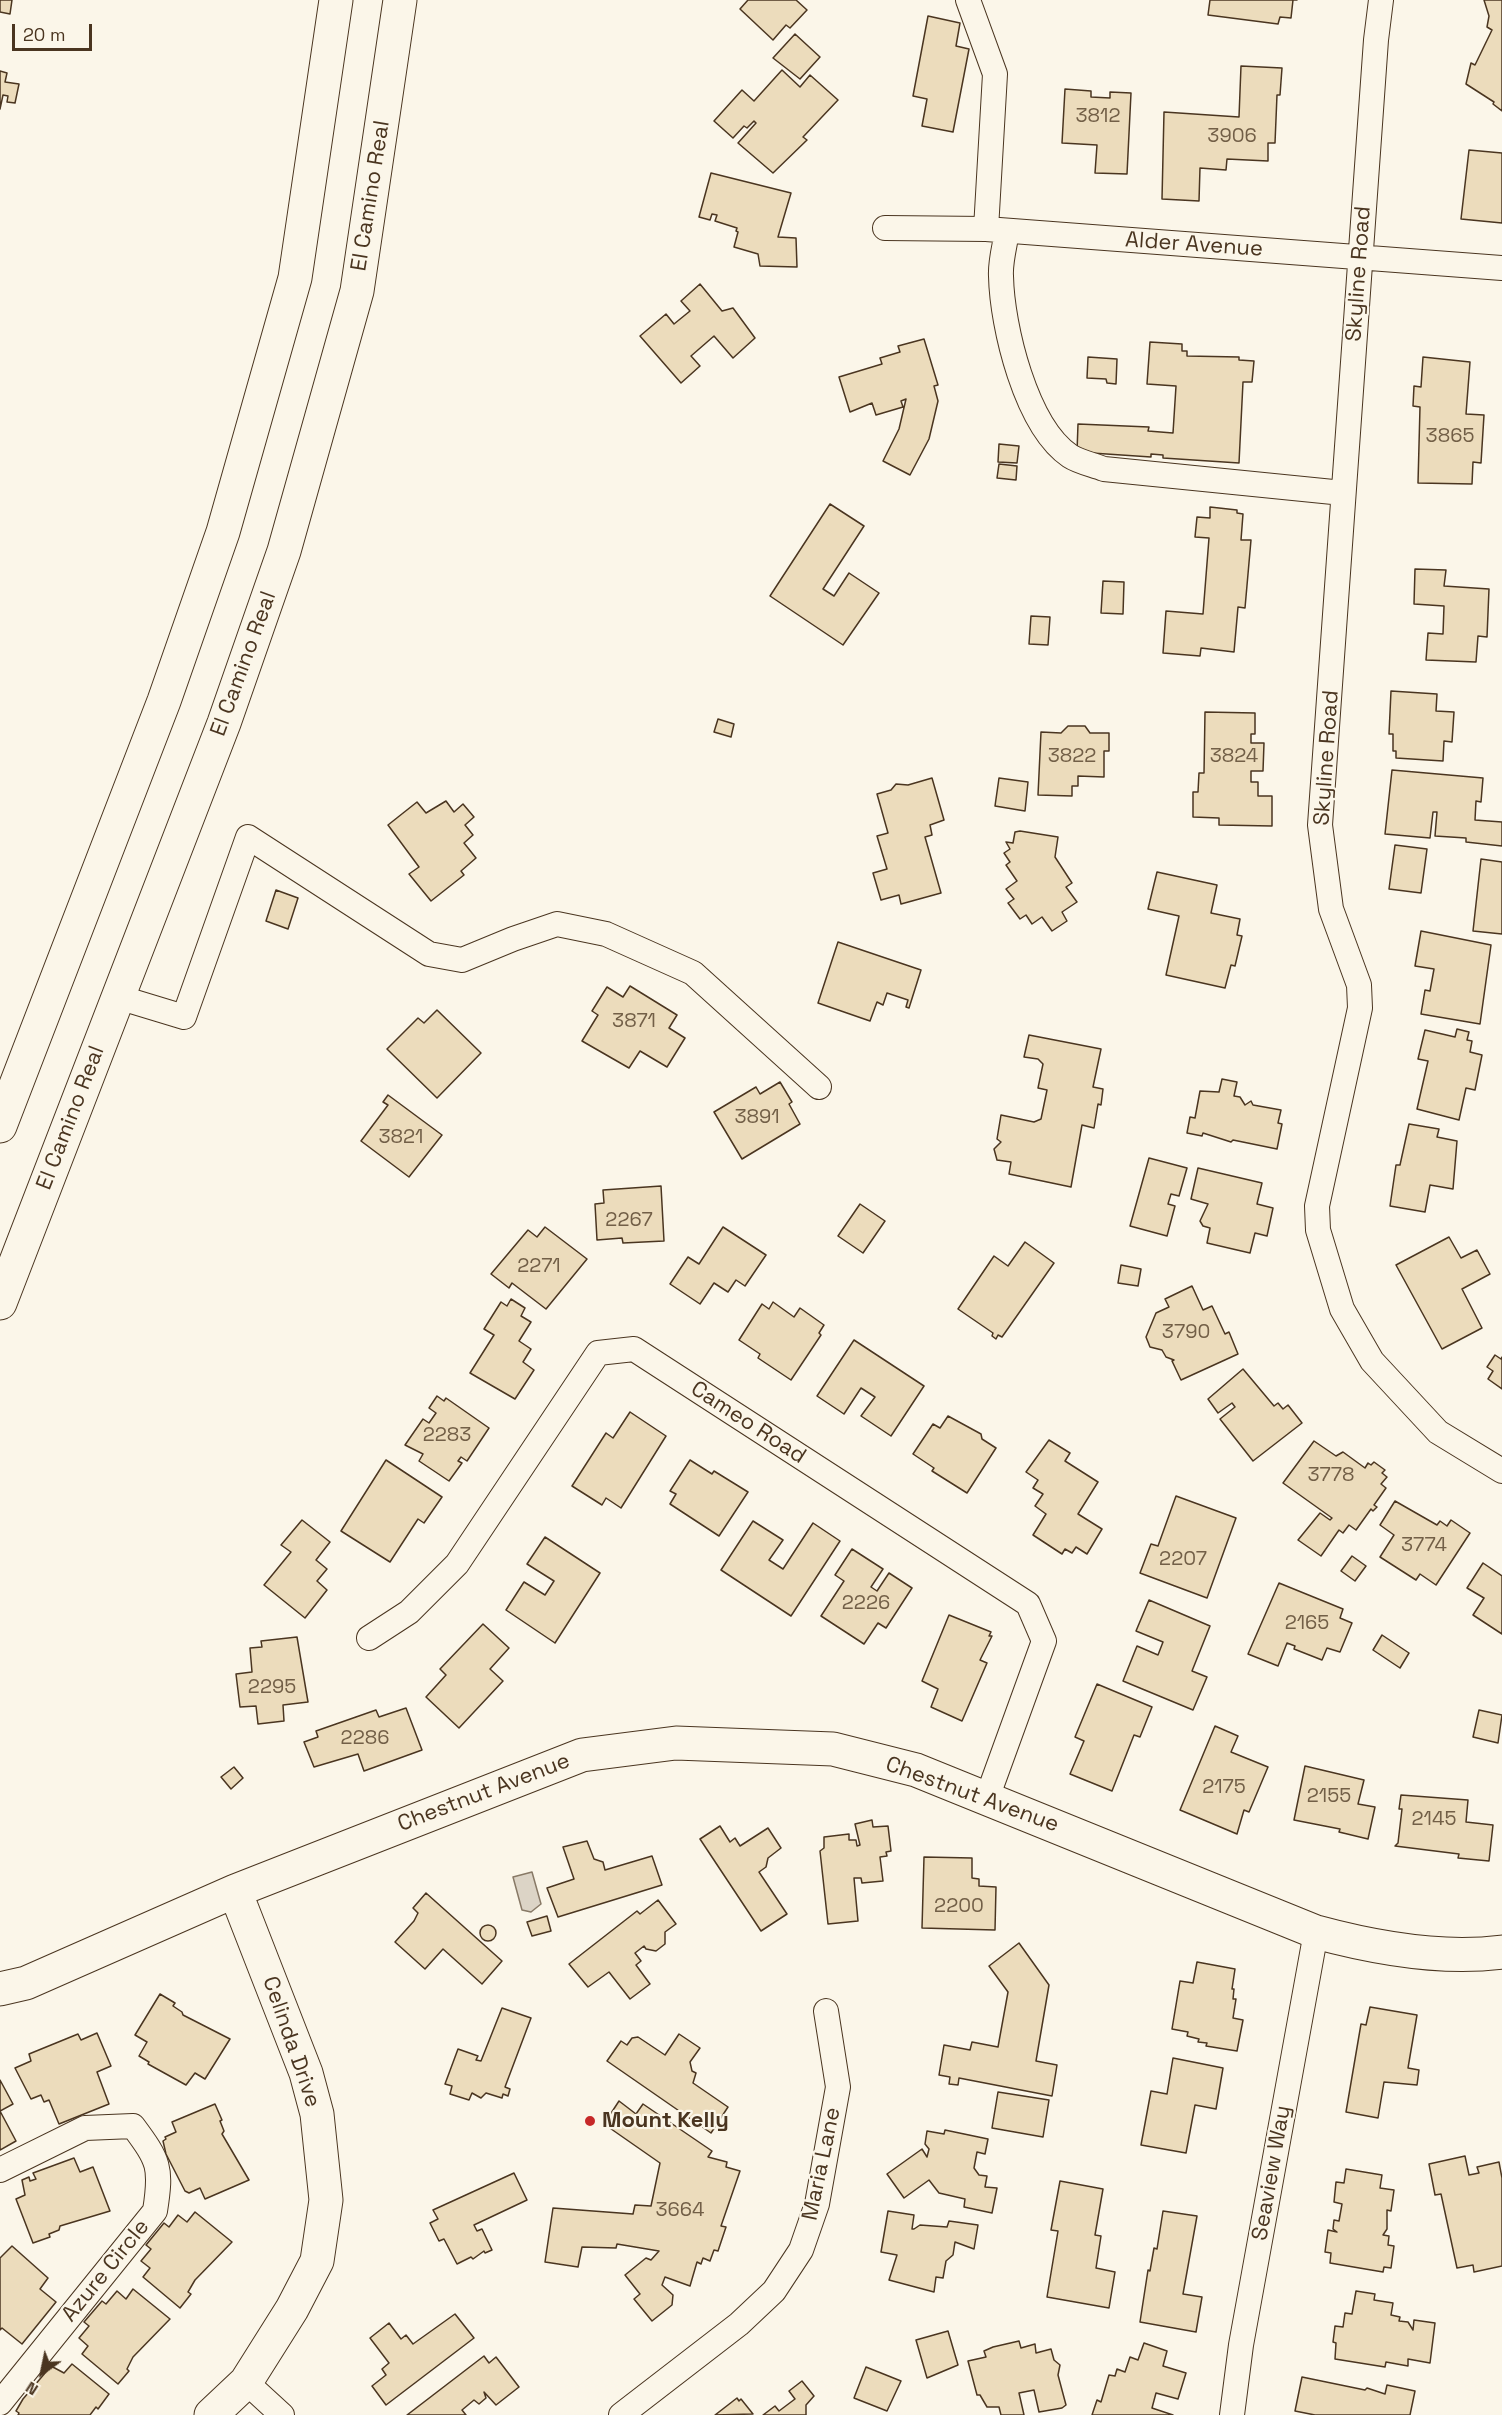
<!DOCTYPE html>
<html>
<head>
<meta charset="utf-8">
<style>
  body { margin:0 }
  #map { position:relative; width:1502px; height:2415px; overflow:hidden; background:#fbf6e9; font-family:"Space Grotesk",sans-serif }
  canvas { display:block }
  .north { position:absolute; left:12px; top:2343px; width:60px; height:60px; -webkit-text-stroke:4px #fbf6e9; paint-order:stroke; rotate:213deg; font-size:16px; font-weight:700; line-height:24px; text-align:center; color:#4a3520 }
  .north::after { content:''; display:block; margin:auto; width:21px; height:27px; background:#4a3520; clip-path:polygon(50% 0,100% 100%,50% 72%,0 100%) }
  .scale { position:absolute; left:12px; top:24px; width:80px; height:27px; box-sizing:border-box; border:3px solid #4a3520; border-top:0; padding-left:8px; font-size:18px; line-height:21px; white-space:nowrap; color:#4a3520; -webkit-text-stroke:4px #fbf6e9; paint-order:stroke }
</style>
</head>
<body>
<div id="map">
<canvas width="1502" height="2415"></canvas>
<div class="north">N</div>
<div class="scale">20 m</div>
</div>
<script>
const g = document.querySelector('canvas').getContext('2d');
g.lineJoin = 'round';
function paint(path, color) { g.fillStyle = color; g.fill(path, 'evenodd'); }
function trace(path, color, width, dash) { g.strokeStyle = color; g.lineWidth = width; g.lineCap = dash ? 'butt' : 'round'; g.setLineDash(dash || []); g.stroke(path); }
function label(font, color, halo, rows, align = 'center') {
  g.font = font + ' "Space Grotesk",sans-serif'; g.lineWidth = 4.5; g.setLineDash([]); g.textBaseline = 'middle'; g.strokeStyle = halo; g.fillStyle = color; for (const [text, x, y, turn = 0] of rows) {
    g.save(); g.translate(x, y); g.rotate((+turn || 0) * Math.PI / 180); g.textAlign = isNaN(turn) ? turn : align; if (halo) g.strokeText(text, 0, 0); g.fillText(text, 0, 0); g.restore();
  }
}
const water = new Path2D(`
  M532 1872 541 1904 531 1912 522 1910 513 1877Z`);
paint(water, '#dcd4c6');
trace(water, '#887966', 1.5);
const building = new Path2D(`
  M0 0H12L10 14 0 12Z
  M748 0H796L807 10 790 28 786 25 773 40 740 9Z
  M1210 0H1297H1293L1291 18 1280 17 1278 24 1208 15Z
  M1484 0H1502V111L1493 104 1494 102 1466 84 1471 63 1475 65 1492 30 1487 27 1489 16Z
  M928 16 960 23 956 46 969 49 953 132 922 126 927 99 913 96Z
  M795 34 820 57 800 79 773 58Z
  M1241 66 1282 68 1280 95H1277L1275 143H1268V161L1227 159 1226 170 1200 168 1199 201 1162 199 1164 112 1239 117Z
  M782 70 800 87 810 75 838 100 803 137 807 140 773 173 738 143 756 123 754 121 747 128 744 126 733 138 714 121 742 90 754 101Z
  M0 71 7 73 5 82 19 84 15 103 7 102 8 96 3 95 0 109Z
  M1065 89 1091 91V97L1110 98V92L1131 93 1127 174 1095 173 1097 145 1062 143Z
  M1469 150 1502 153V223L1461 219Z
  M711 173 791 193 778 237 796 238 797 267 760 266 758 254 734 247 738 232 736 231 737 228 715 221 717 215 712 214 710 220 699 217Z
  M700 284 722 311 733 308 755 338 733 358 714 336 691 356 700 366 681 383 640 336 666 314 674 324 690 311 681 301Z
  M924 339 938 385 934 386 938 401 929 439 910 475 883 461 899 429 906 399 901 401 903 407 876 415 872 403 850 412 839 377 882 364 880 358 900 352 898 346Z
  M1150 342 1182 344V351H1187V356L1239 357V360L1254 361 1252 382H1243L1239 463 1163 458V455L1151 454V457L1077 452 1078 424 1149 427 1148 431 1173 433 1176 386 1147 384Z
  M1088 357 1117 359 1116 384 1107 383 1106 379 1087 378Z
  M1423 357 1470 362 1466 414 1484 415 1481 463 1473 462 1472 484 1418 483 1420 407 1413 406 1414 386 1421 387Z
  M999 444 1019 446 1017 463 998 462Z
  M999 464 1017 466 1016 480 997 478Z
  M830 504 864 526 823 589 834 596 849 573 879 593 843 645 770 596Z
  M1210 507 1237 510V513L1243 514 1241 540H1251L1245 608 1238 607 1234 652 1201 648 1200 656 1163 653 1166 611 1203 614 1209 538 1195 537 1197 517 1210 518Z
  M1415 569 1446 570 1444 586 1489 589 1487 637 1478 636 1476 662 1426 660 1428 633 1443 634 1444 606 1414 604Z
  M1103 581 1124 582 1123 614 1101 613Z
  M1031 616 1050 617 1048 645 1029 644Z
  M1391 691 1437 694 1436 711 1454 712 1452 742 1444 741 1443 761 1396 758V751H1393V734H1389Z
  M1205 712 1255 713V734H1251V743H1264L1263 771H1251V782H1258V796H1272V826L1219 825V818L1193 817V792H1198L1199 773H1204Z
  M718 719 734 724 731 737 714 732Z
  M1068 726H1085L1090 733H1109V751H1104V777L1078 776V786H1072V796L1038 795 1041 732 1061 733Z
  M1392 770 1483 778 1481 802 1476 801 1475 820 1502 822V846L1466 842V838L1435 836 1437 812H1433L1430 838 1385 834Z
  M932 778 944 820 930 825 932 835 925 837 941 893 901 904 899 895 881 900 873 873 887 869 877 836 888 833 877 794 891 790 896 784 908 785Z
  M999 778 1028 782 1025 811 995 806Z
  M446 801 454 812 463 804 474 817 465 825 473 835 464 843 476 858 461 871 464 875 431 901 409 874 419 867 388 825 417 802 426 813Z
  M1020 831 1058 837 1055 857 1072 883 1066 887 1077 902 1062 912 1067 921 1052 931 1042 917 1032 924 1026 915 1020 919 1008 903 1014 899 1006 889 1017 881 1006 865 1010 862 1004 853 1010 849 1006 842 1013 843 1015 832Z
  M1395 845 1427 849 1421 893 1389 889Z
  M1481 859 1502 862V934L1473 931Z
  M1157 872 1217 885 1211 913 1240 919 1237 935 1242 936 1235 966 1231 965 1225 988 1166 975 1179 916 1148 909Z
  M276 890 298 898 288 929 266 921Z
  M1421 931 1491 945 1480 1024 1421 1014 1425 990 1430 991 1434 969 1415 966Z
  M838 942 921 970 909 1008 906 1007 908 1000 887 993 883 1005 877 1002 870 1021 818 1003Z
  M630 986 677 1015 669 1028 685 1038 667 1067 640 1051 629 1068 582 1041 598 1015 592 1011 607 987 623 997Z
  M437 1010 481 1053 437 1098 387 1049 418 1018 424 1023Z
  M1457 1029 1469 1032 1467 1040 1472 1041 1470 1052 1482 1055 1475 1090 1466 1088 1459 1120 1417 1109 1428 1061 1418 1059 1425 1030 1455 1037Z
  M1029 1035 1101 1049 1093 1087 1103 1089 1101 1105 1098 1104 1094 1128 1082 1125 1071 1187 1009 1174 1011 1162 997 1160 994 1149 1001 1142 997 1139 1001 1115 1034 1122 1041 1119 1047 1090 1038 1088 1043 1064 1038 1059 1024 1057Z
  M1222 1079 1237 1082 1234 1096 1240 1097 1245 1105 1251 1101 1253 1105 1281 1110 1278 1123 1282 1124 1277 1149 1233 1140 1231 1142 1203 1133 1202 1136 1187 1133 1190 1117 1195 1118 1200 1091 1219 1092Z
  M780 1082 792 1102 789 1104 800 1124 742 1159 714 1112 756 1087 760 1094Z
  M388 1095 442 1135 409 1177 361 1141 388 1105 383 1102Z
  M1409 1124 1439 1129 1437 1137 1457 1141 1453 1189 1430 1185 1425 1212 1390 1206 1396 1165H1400Z
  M1149 1158 1187 1168 1179 1196 1171 1194 1168 1204 1175 1206 1167 1236 1130 1226Z
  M1198 1168 1262 1183 1257 1204 1273 1208 1267 1236 1255 1233 1250 1253 1207 1243 1210 1228 1203 1226 1200 1221 1208 1204 1191 1199Z
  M661 1186 664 1241 623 1243 622 1238 597 1240 595 1204 604 1203 603 1190Z
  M860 1204 885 1221 863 1253 838 1236Z
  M545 1227 587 1259 546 1309 512 1283 509 1288 491 1274 528 1230 537 1237Z
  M723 1227 766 1255 745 1286 736 1280 728 1292 714 1283 700 1304 670 1284 688 1257 699 1264Z
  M1449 1237 1461 1258 1477 1250 1490 1274 1462 1289 1482 1328 1442 1349 1396 1265Z
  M1025 1242 1054 1263 1002 1337 998 1335 996 1339 992 1336 993 1333 958 1309 994 1256 1008 1266Z
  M1121 1265 1141 1269 1138 1286 1118 1283Z
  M1192 1286 1203 1310 1212 1306 1225 1334 1229 1332 1238 1354 1181 1380 1172 1361 1174 1360 1166 1357 1162 1350 1150 1347 1146 1337 1156 1313 1169 1307 1165 1299Z
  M511 1299 525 1308 521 1316 531 1322 519 1341 531 1349 523 1362 534 1370 515 1399 470 1373 494 1335 484 1329 501 1302 507 1306Z
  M773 1302 794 1317 800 1308 824 1325 819 1333 821 1335 791 1380 758 1358 760 1354 739 1340 762 1304 769 1309Z
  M854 1340 924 1386 891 1436 861 1416 875 1397 861 1388 844 1414 817 1396Z
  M1495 1355 1501 1359 1502 1357V1389L1488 1379 1493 1371 1487 1367Z
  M1243 1369 1274 1406 1278 1403 1283 1409 1288 1405 1302 1423 1253 1461 1220 1419 1235 1407 1232 1403 1218 1413 1208 1399Z
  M437 1396 444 1401 446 1398 489 1428 467 1461 461 1457 458 1461 462 1463 449 1481 419 1461 423 1454 405 1445 423 1419 429 1423 436 1413 429 1408Z
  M630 1412 666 1436 621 1508 606 1498 602 1505 572 1486 606 1433 613 1438Z
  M948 1416 981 1434 982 1439 996 1448 967 1493 932 1471 934 1468 913 1454 933 1424 940 1428Z
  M1049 1440 1070 1453 1065 1461 1098 1482 1078 1514 1102 1529 1087 1554 1076 1547 1072 1553 1065 1549 1062 1554 1033 1535 1046 1514 1035 1506 1043 1494 1033 1488 1038 1480 1026 1472Z
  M1314 1441 1336 1456 1343 1452 1365 1468 1368 1463 1371 1465 1374 1462 1385 1470 1382 1473 1387 1477 1381 1484 1386 1488 1374 1505 1377 1507 1373 1511 1371 1509 1356 1530 1349 1525 1343 1533 1339 1530 1321 1556 1298 1540 1320 1513 1330 1520 1332 1518 1283 1483Z
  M386 1460 442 1497 424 1523 418 1519 390 1562 341 1531Z
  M690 1460 712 1474 714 1471 748 1492 719 1536 670 1504 676 1494 670 1491Z
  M1176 1496 1236 1518 1207 1598 1140 1573 1151 1544 1158 1546Z
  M1395 1501 1437 1525 1440 1521 1447 1526 1451 1520 1470 1533 1436 1585 1420 1574 1416 1580 1380 1557 1394 1535 1380 1525Z
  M302 1520 330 1542 316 1560 327 1569 317 1581 327 1590 305 1618 264 1585 291 1552 281 1545Z
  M753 1521 783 1540 769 1560 783 1569 813 1523 840 1541 791 1616 721 1570Z
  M545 1537 600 1573 555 1643 506 1610 524 1582 545 1595 554 1581 527 1564Z
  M852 1549 883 1569 871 1587 877 1591 889 1573 912 1588 886 1628 878 1623 864 1644 821 1616 844 1581 835 1575Z
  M1352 1556 1366 1566 1355 1581 1341 1571Z
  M1483 1563 1502 1576V1634L1473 1615 1484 1598 1467 1588Z
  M1279 1583 1343 1609 1340 1618 1352 1623 1340 1652 1327 1648 1322 1660 1294 1649 1295 1646 1287 1643 1278 1666 1248 1654Z
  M1149 1600 1210 1626 1192 1671 1207 1677 1193 1710 1123 1681 1137 1646 1158 1655 1163 1642 1136 1631Z
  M949 1615 991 1632 989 1636H992L980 1660 987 1663 962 1721 931 1707 938 1689 922 1681Z
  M483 1624 509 1648 490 1669 503 1681 459 1728 426 1697 446 1675 440 1669Z
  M1382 1635 1409 1653 1400 1668 1373 1650Z
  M297 1637 308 1702 283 1705 284 1721 258 1724 256 1706 240 1707 236 1674 252 1672 250 1648 262 1647 261 1641Z
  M1097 1684 1152 1707 1140 1737 1134 1735 1112 1791 1070 1774 1084 1741 1075 1737Z
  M406 1708 422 1750 364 1771 358 1754 314 1767 304 1742 318 1737 316 1731 376 1710 379 1717Z
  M1479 1710 1502 1715 1498 1743 1473 1737Z
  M1215 1726 1238 1736 1231 1752 1268 1767 1249 1812 1244 1810 1237 1834 1180 1810Z
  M1305 1766 1364 1780 1358 1804 1375 1807 1368 1839 1339 1832 1340 1829 1294 1820Z
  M234 1767 243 1778 231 1789 221 1777Z
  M1401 1795 1468 1800 1466 1822 1493 1825 1489 1861 1458 1858 1459 1854 1395 1846 1398 1843 1402 1809H1399Z
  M872 1820 873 1827 888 1826 891 1851 886 1852 887 1856 880 1857 883 1881 862 1883 861 1878H854L858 1921 828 1924 820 1851 824 1848V1837L849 1834V1840H856L857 1846 860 1845 855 1824Z
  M720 1826 730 1842 735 1838 740 1846 768 1828 781 1848 768 1858 766 1867 759 1872 787 1914 761 1931 700 1839Z
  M587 1841 594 1859 603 1862 605 1870 652 1856 662 1885 558 1917 547 1888 574 1879 563 1847Z
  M924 1857 972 1858V1878L979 1879V1886L996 1887 995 1930 922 1928Z
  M426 1893 502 1961 482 1984 443 1949 425 1969 395 1942 414 1921 418 1913 413 1908Z
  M658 1900 676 1924 665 1932V1944L656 1951 646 1949 644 1946 635 1953 641 1961 636 1965 650 1984 630 1999 609 1972 588 1987 569 1964 637 1911 640 1914Z
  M547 1916 551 1931 532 1936 527 1922Z
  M480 1933a8 8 0 1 1 16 0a8 8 0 1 1-16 0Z
  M1019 1943 1049 1985 1036 2061 1057 2065 1052 2096 959 2078 958 2085 949 2084 950 2077 939 2075 944 2045 970 2050 972 2042 998 2047 1008 1992 989 1966Z
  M1197 1962 1235 1969 1232 1989H1234L1233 1999H1236L1233 2018 1243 2020 1237 2051 1206 2046 1207 2043 1198 2042 1199 2039 1187 2036 1188 2032 1172 2029 1180 1981 1193 1983Z
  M160 1994 175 2003 173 2006 182 2012 183 2015 230 2039 205 2079 195 2073 186 2085 148 2064 149 2062 139 2056 147 2042 135 2035Z
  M1370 2007 1417 2015 1408 2068 1419 2070 1417 2085 1384 2082 1378 2118 1346 2112 1361 2024 1366 2025Z
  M502 2008 531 2018 505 2087 510 2089 508 2096 503 2094 502 2098 486 2093 481 2098 472 2093 469 2100 450 2094 452 2086 445 2084 458 2049 478 2056 476 2060 481 2061Z
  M97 2033 111 2066 97 2072 109 2104 59 2124 49 2100 44 2102 41 2095 31 2099 15 2068 31 2061 29 2054 78 2034 81 2040Z
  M679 2034 700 2048 690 2062 692 2071 696 2073 693 2083 728 2107 711 2133 607 2061 621 2041 627 2045 632 2038 638 2037 665 2055Z
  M1173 2058 1223 2068 1216 2109 1195 2105 1186 2153 1141 2145 1151 2091 1167 2094Z
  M0 2080 13 2104 0 2111 16 2141 0 2150Z
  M998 2092 1049 2100 1043 2137 992 2128Z
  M619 2101 636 2114 643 2104 712 2151 708 2157 727 2162 726 2167 740 2171 721 2226 726 2227 718 2251 714 2250 710 2261 703 2258 701 2264 697 2262 690 2286 665 2277 662 2285 673 2295 672 2305 652 2321 634 2299 640 2294 625 2275 646 2258 651 2260 659 2251 617 2244 616 2248 582 2247 578 2267 545 2262 553 2208 633 2214 635 2205 651 2206 660 2163 604 2124Z
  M215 2104 222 2120 220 2121 224 2131 222 2134 249 2180 205 2199 200 2188 189 2193 185 2191 166 2154 163 2141 166 2139 165 2137 176 2132 172 2122Z
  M945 2130 988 2139 985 2154 977 2152 974 2168 979 2175 987 2176 985 2187 997 2188 992 2213 964 2207 965 2199 939 2193 929 2180 904 2198 887 2174 922 2149 927 2157 929 2149 925 2144 927 2131 944 2134Z
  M1465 2156 1469 2175 1479 2173 1477 2167 1499 2162 1502 2178V2266L1474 2272 1473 2265 1457 2268 1441 2194 1435 2195 1429 2164Z
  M74 2158 80 2172 93 2167 110 2211 60 2226 59 2230 49 2234 50 2237 33 2243 16 2199 25 2195 22 2180 29 2177 30 2181 36 2179 33 2173Z
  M1346 2169 1382 2175 1380 2188 1394 2190 1391 2211 1387 2210V2229L1383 2235 1389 2236 1388 2245 1394 2246 1391 2268 1384 2267 1383 2272 1330 2263 1331 2253 1325 2252 1328 2230 1337 2232 1333 2229 1334 2220 1339 2221 1342 2204 1334 2202 1336 2182 1344 2183Z
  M514 2173 527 2200 474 2225 477 2231 482 2229 492 2250 485 2253 484 2251 473 2259 471 2257 457 2264 444 2239 439 2241 430 2223 438 2219 433 2210Z
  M1060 2181 1103 2189 1095 2235 1101 2236 1096 2268 1115 2272 1109 2308 1047 2297 1058 2231 1051 2230Z
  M888 2211 914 2215 912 2229H914L920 2225 947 2227 949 2221 978 2225 974 2249 955 2242 953 2255 946 2261 943 2278 936 2277 934 2292 889 2280 897 2255 881 2252Z
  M1163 2211 1197 2216 1183 2294 1202 2297 1196 2332 1140 2322 1148 2270 1150 2271 1154 2248 1157 2249Z
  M195 2212 232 2242 195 2280 188 2292 191 2294 180 2308 143 2277 150 2268 141 2261 151 2249 146 2245 164 2223 169 2227 178 2215 187 2222Z
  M12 2246 48 2278 40 2289 56 2302 22 2344 2 2328 0 2330V2258Z
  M133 2289 170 2319 133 2357 127 2369 129 2371 118 2384 82 2354 88 2346 79 2338 89 2326 84 2322 102 2301 106 2304 117 2291 126 2299Z
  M1356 2291 1375 2294 1374 2300 1393 2303 1391 2315 1400 2317 1399 2321 1408 2322 1413 2330 1414 2320 1435 2323 1430 2363 1408 2359V2366L1386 2362 1385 2367 1335 2359 1336 2343 1333 2342 1335 2326 1343 2327 1345 2313 1352 2314Z
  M455 2314 474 2338 386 2405 372 2386 386 2375 382 2369 389 2363 370 2338 389 2323 401 2339 406 2335 413 2344Z
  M948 2331 958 2365 927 2378 916 2340Z
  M1019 2341 1021 2348 1035 2344 1036 2353 1051 2349 1054 2360 1060 2365 1058 2375 1066 2405 1062 2408 1039 2412 1034 2390 1019 2393 1024 2415H1001L999 2407H987L980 2395H977L968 2361 986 2357 984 2351 993 2347Z
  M1144 2343 1167 2351 1163 2366 1186 2373 1178 2399 1156 2393 1152 2408 1173 2415H1092L1097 2400 1101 2402 1109 2375 1115 2376 1117 2369 1125 2372 1130 2357 1138 2360Z
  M484 2356 489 2363 496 2357 519 2387 496 2405 484 2392 486 2398 479 2404 474 2400 462 2410 466 2415H407Z
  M72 2364 109 2394 98 2409 96 2407 90 2415H18L19 2413 16 2411 23 2399 51 2366 64 2373Z
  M866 2367 901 2381 887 2411 854 2398Z
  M1302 2377 1365 2390 1367 2388 1385 2394 1387 2385 1415 2391 1410 2415H1315L1295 2411Z
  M802 2381 814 2396 806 2405V2415H763L775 2406 779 2411 795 2399 789 2391Z
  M737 2398 739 2401 741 2399 753 2414 715 2415Z`);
paint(building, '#ecdcbc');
trace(building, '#4a3520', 1.5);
const street = new Path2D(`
  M968 0 995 74 986 229
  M1381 0 1376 40 1320 825 1331 909 1359 985 1360 1008 1317 1206 1318 1230 1342 1309 1372 1361 1438 1432 1502 1471
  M885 228 986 229 1502 268
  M1007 231C1005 245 1000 262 1001 276 1002 327 1026 426 1070 456 1079 462 1094 465 1104 469L1343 493
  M118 997 184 1017 248 837 429 954 462 960 513 939 557 924 606 934 693 973 819 1087
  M369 1638 409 1612 457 1564 598 1353 634 1349 1028 1604 1044 1641 987 1798
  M0 2170 85 2128 133 2126C159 2161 162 2167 155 2211L0 2403
  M246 2382 282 2415
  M621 2415 739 2324 774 2291 801 2250 817 2204 838 2087 826 2011
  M1232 2415 1241 2345 1316 1932`);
const secondary = new Path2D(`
  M0 1989 26 1983 235 1891 582 1755 676 1743 833 1749 916 1770 1316 1932C1375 1948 1441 1960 1502 1952
  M211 2415 246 2382 292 2309 317 2261 326 2200 317 2114 306 2073 235 1891`);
const primary = new Path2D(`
  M0 1126 164 701 223 532 295 278 336 0
  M0 1303 224 723 284 551 357 291 400 0`);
trace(street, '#4a3520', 26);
trace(secondary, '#4a3520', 35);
trace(primary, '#4a3520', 35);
trace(street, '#fbf6e9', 24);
trace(secondary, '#fbf6e9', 33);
trace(primary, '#fbf6e9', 33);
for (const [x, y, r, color] of [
  [590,2121,6,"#c62828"]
]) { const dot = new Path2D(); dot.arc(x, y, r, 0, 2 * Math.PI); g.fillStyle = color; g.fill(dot); trace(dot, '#fbf6e9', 2); }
label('20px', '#725f47', null, [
  ["3812",1098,117],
  ["3906",1232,137],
  ["3865",1450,437],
  ["3822",1072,757],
  ["3824",1234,757],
  ["3871",634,1022],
  ["3891",757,1118],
  ["3821",401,1138],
  ["2267",629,1221],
  ["2271",539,1267],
  ["3790",1186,1333],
  ["2283",447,1436],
  ["3778",1331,1476],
  ["3774",1424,1546],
  ["2207",1183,1560],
  ["2226",866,1604],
  ["2165",1307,1624],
  ["2295",272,1688],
  ["2286",365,1739],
  ["2175",1224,1788],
  ["2155",1329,1797],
  ["2145",1434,1820],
  ["2200",959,1907],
  ["3664",680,2211]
]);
label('22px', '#4a3520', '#fbf6e9', [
  ["El Camino Real",371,196,-81],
  ["Alder Avenue",1194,245,4],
  ["Skyline Road",1359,274,-86],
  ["El Camino Real",244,664,-70],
  ["Skyline Road",1327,758,-86],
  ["El Camino Real",71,1118,-69],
  ["Cameo Road",748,1423,33],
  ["Chestnut Avenue",484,1793,-21],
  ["Chestnut Avenue",972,1795,20],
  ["Celinda Drive",291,2042,71],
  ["Maria Lane",822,2164,-78],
  ["Seaview Way",1272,2173,-80],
  ["Azure Circle",106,2271,-51]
]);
label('bold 22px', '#4a3520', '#fbf6e9', [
  ["Mount Kelly",602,2121]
], 'left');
</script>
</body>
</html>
